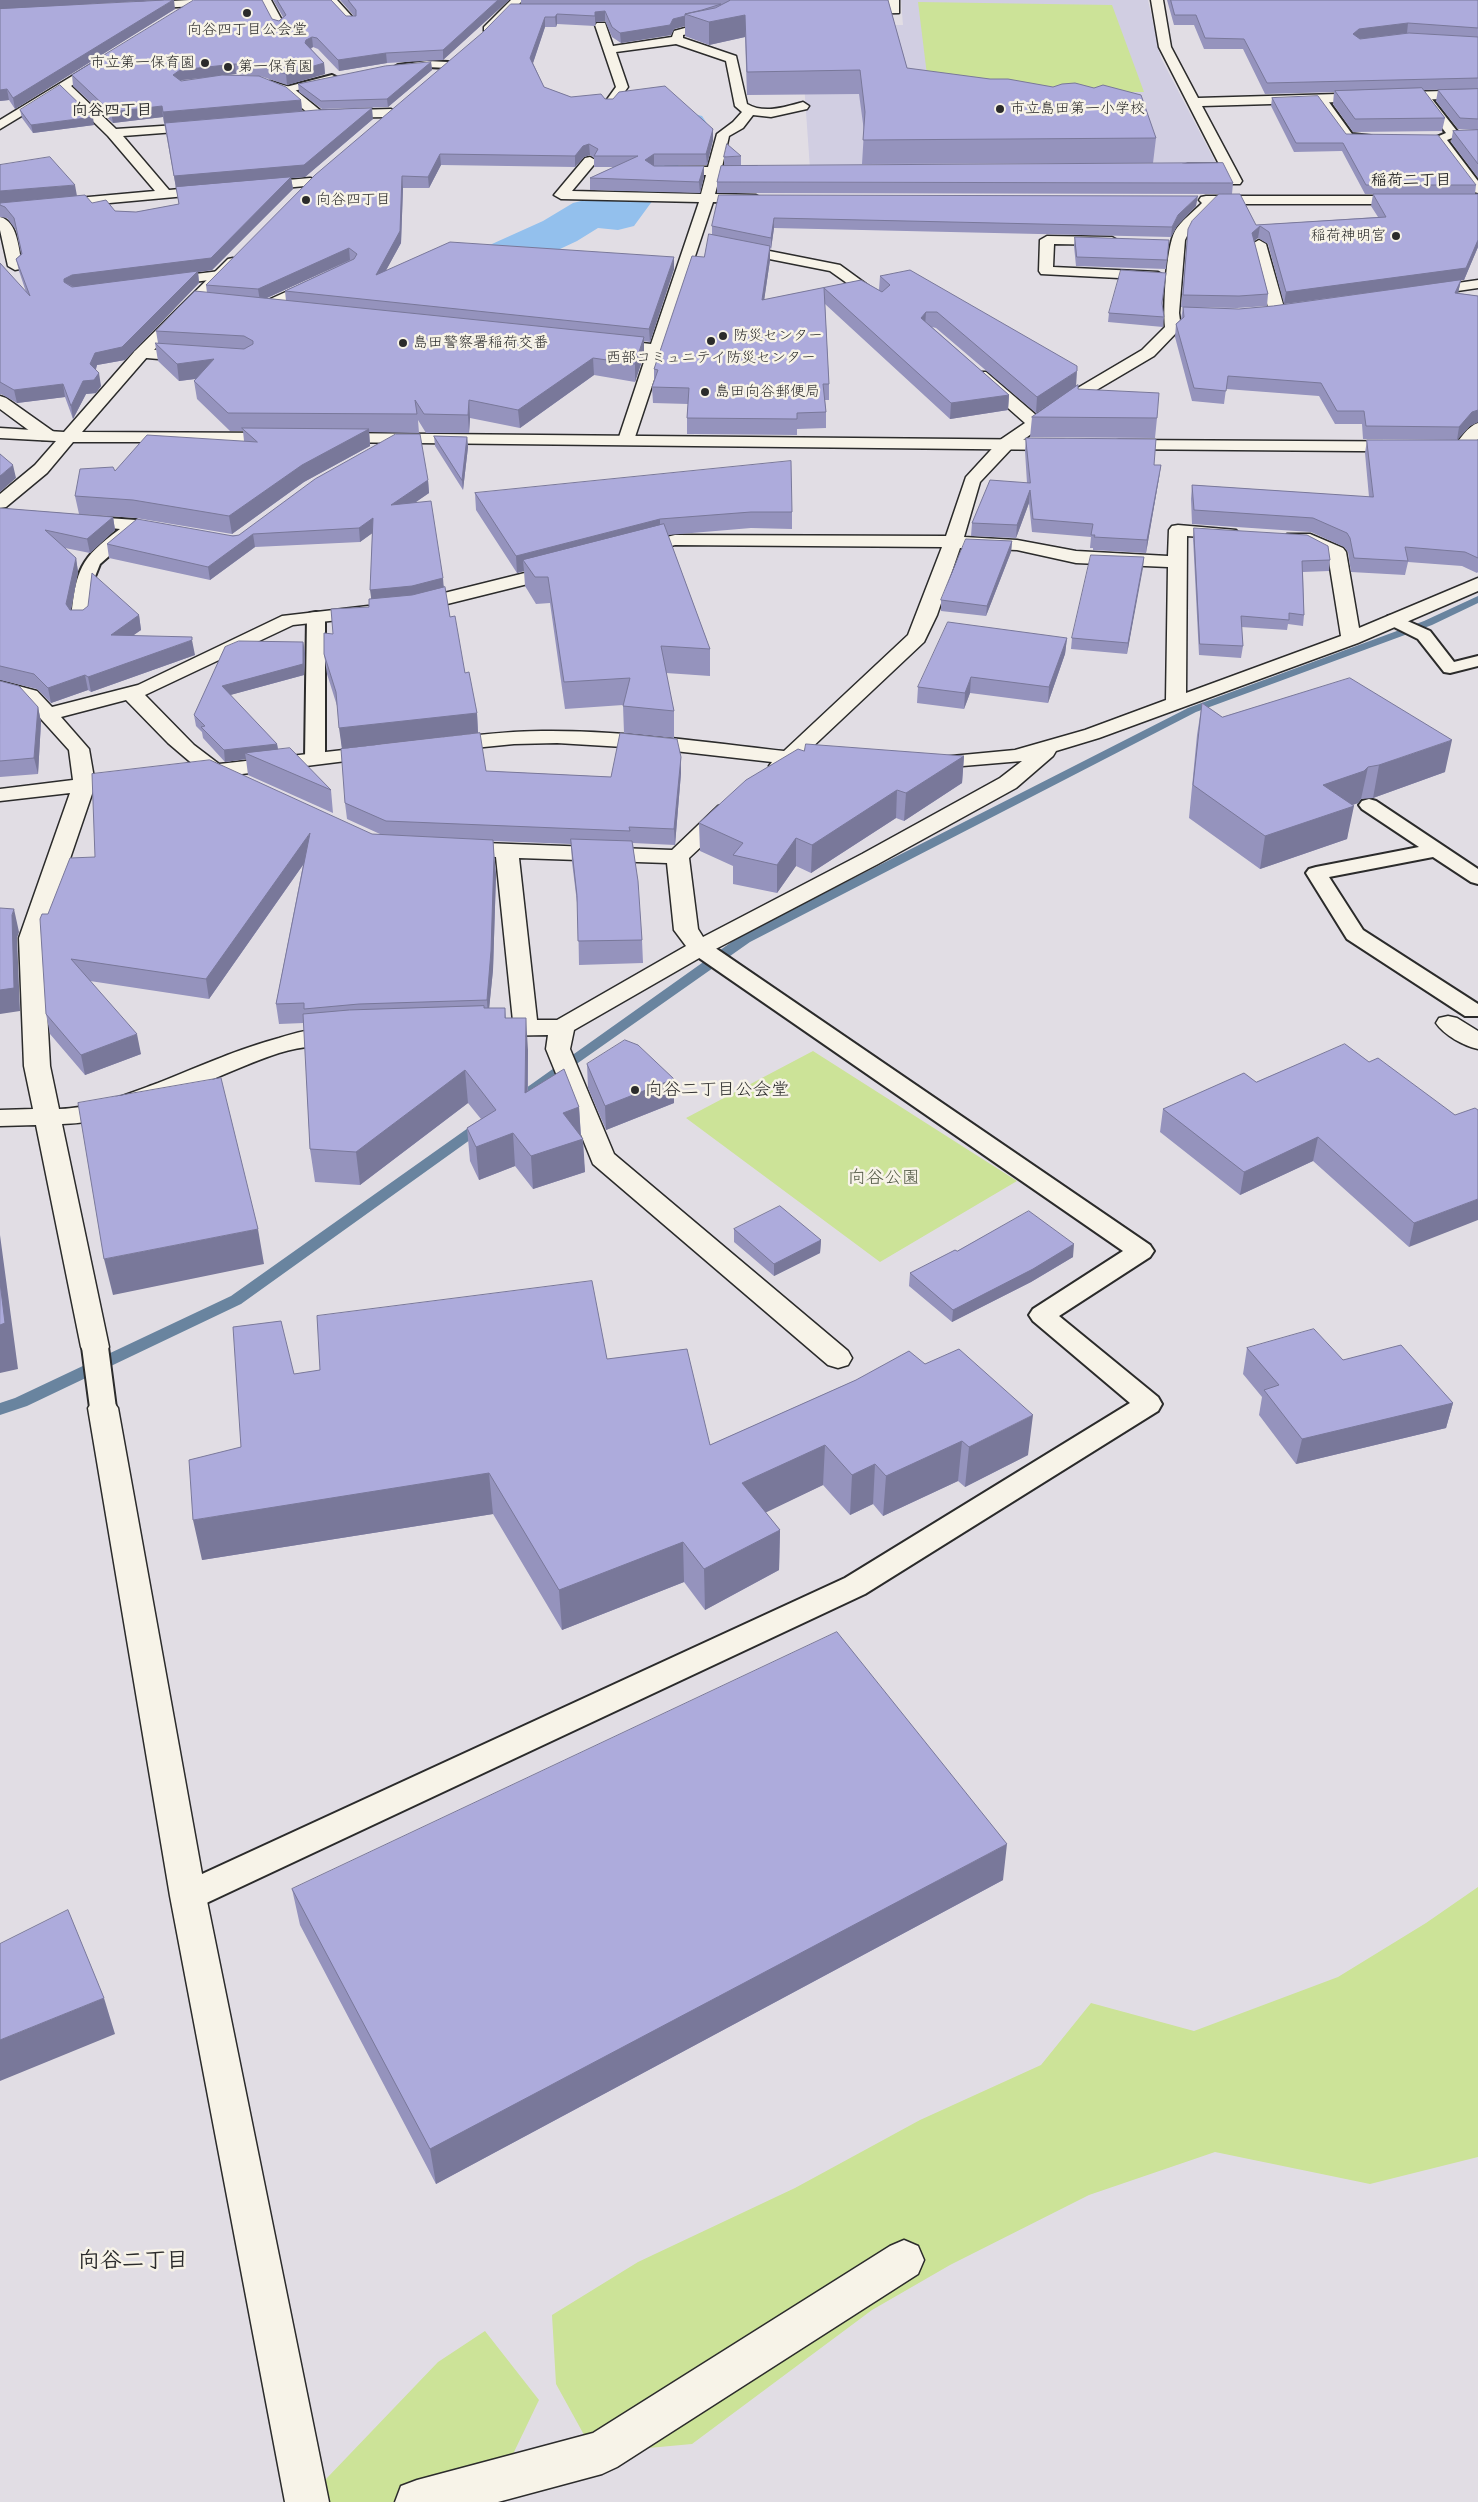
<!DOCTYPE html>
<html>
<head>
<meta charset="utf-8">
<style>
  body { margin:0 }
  canvas { display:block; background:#e1dde4 }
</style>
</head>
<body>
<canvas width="1478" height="2502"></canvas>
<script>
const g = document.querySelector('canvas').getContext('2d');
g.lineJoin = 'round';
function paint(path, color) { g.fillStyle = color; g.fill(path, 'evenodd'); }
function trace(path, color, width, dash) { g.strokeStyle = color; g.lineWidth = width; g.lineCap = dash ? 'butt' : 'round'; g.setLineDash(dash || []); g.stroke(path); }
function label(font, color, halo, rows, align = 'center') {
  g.font = font + ' "Playpen Sans","Klee One",sans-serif'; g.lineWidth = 5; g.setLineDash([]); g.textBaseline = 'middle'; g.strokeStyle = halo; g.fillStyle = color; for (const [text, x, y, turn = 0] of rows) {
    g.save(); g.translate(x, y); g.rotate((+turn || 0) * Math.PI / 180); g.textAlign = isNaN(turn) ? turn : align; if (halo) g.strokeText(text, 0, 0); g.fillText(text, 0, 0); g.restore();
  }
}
paint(new Path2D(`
  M901 0H1148L1161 58 1218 167 810 169 800 26 903 25Z`), '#d1cee2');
paint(new Path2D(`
  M918 2 1112 5 1144 92H965L928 83Z
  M813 1051 1017 1181 880 1262 686 1118Z
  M1478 1887V2157L1370 2184 1215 2152 1089 2195 950 2265 872 2310 692 2444 594 2453 556 2384 552 2315 638 2262 795 2188 920 2120 1041 2065 1091 2003 1194 2031 1338 1977 1426 1923Z
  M485 2331 539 2400 490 2502H304L438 2362Z`), '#cce398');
paint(new Path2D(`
  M1478 596V603L1432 625 1196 712 750 942 531 1096 526 1097 519 1093 740 936 1188 708 1424 621Z
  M483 1120 490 1124 488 1127 241 1304 27 1406 0 1415V1403L15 1398 231 1296 478 1121Z`), '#69849f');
paint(new Path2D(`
  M687 112 702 116 708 125 634 226 618 230 598 228 577 241 428 311 410 315 392 311 385 300 392 289 543 221 573 203 589 199 606 201 672 116Z`), '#93c0ed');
const service = new Path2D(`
  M427 61 448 62 453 65 448 68 427 67 398 71 393 68 398 65Z
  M332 75 338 78 336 80 286 93 280 90 282 88Z
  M1424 93 1428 94 1460 135 1447 140 1478 181V193L1474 192 1434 138 1446 133 1418 96Z
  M1322 97 1326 98 1352 134 1371 136V140H1345L1316 100Z
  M79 516 136 520 144 525 100 564 92 584 89 619 86 623H74L71 619C76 570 80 558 120 529L73 524 71 521Z
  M316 612 322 613 325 617V759L322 763H308L305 759 307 617 310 613Z
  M1394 615 1430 631 1454 662 1478 656V666L1450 673 1444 672 1418 639 1388 624 1385 620 1388 616Z
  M1369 799 1376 801 1478 869V884L1471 882 1433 857 1329 877 1363 930 1478 1004V1016H1465L1347 939 1306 873 1309 869 1316 867 1419 847 1362 809 1359 805 1362 801Z
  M700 942 708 943 1150 1245 1154 1251 1150 1257 1059 1316 1158 1397 1162 1404 1158 1411 865 1594 200 1906 188 1910 176 1906 172 1896 176 1886 845 1578 1130 1403 1033 1321 1029 1315 1033 1309 1123 1251 692 953 689 948 692 943Z
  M95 1338 104 1341 108 1347 116 1408 112 1415 103 1417 94 1415 90 1408 82 1347 86 1341Z`);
const minor = new Path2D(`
  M190 0H271L285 26 279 29 275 28 261 3 136 9 130 6 136 3Z
  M325 0H337L356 21V25H348Z
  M887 0H899V13L854 14 848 11 854 8H889Z
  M1151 0H1163L1171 47 1198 98 1478 90V98L1202 106 1242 181 1240 184H1230L1224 172 1183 171 1181 168 1183 165 1188 164H1219L1159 47Z
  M721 18 725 19V23L714 28 683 35V38L736 56 747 104C764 114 785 107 803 102L809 106 807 109 771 117 753 115 743 128 729 136 722 167H757L764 171 757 175H720L715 194 756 195 763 199 756 203 713 202 634 440 632 444H620L618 440 647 353 608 349 600 344 608 339 651 344 699 202 561 199 554 195 585 158 590 157 597 161 572 191 701 194 706 175H665L658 171 665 167H708L717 134 733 122 742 112 735 106 726 61 676 44 616 52 628 87 613 108H605L603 105 616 87 595 25 597 23H605L613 46 672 37 674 31Z
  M270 81 293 88 321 111 391 109 397 113 391 117 314 118 285 94 266 88 264 85Z
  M64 82 68 83 116 129 207 123 208 126 202 130 123 136 169 190 214 186 219 187 221 190 219 193 0 213V205L155 191 108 136 60 89 58 86Z
  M310 178 315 179 317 182 315 185 254 191 247 187 254 183Z
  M1206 196H1478V204H1217L1189 232 1185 240 1179 313 1181 328 1178 331 1154 356 1071 405 1012 448 980 482 964 537 1017 540 1076 551 1168 556 1169 530 1172 526 1178 525 1236 530 1239 534 1236 538 1230 539 1187 536 1186 693 1341 636 1328 555 1306 544 1287 542 1284 538 1287 534H1310L1343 548 1346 552 1359 628 1478 578V591L1358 643 1099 738 1056 751 1053 756 1016 788 878 864 708 953 574 1030 570 1049 614 1154 848 1351 852 1358 848 1365 838 1368 828 1365 593 1164 546 1049 548 1035 490 1036 481 1034 478 1029 481 1024 513 1021 496 857 449 854 446 849 449 844 457 842 672 850 718 806 726 804 734 806 737 811 734 816 689 858 698 929 703 937 862 854 1000 778 1022 761 927 769 920 767 916 763 920 759 1015 750 1085 730 1166 700 1168 567 1076 563 1017 550 960 548 937 615 924 642 806 753 829 757 833 761 829 765 822 767 794 764C787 771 782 773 773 770L769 766 772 762 657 749 557 743 514 744 444 751 437 749 434 745 437 741 444 739C477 735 509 731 542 731 623 730 704 742 784 751L908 635 942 547 675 545 634 556 628 554 625 550 628 546 675 535 946 536 966 477 1000 440 1025 423 974 378 972 375 974 372H986L1036 415 1059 399 1142 350 1165 327C1163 307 1166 248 1175 231 1181 221 1193 212 1202 203L1199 200 1201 197ZM519 858 667 863 674 930 686 946 557 1020H537Z
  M0 217C18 221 19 251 22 266L20 269 15 270 8 266 0 230Z
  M1047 236 1112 237 1119 241 1112 245 1054 244 1053 267 1158 272 1165 276 1158 280 1041 274 1039 271 1040 240Z
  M1259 240 1266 244 1285 311 1282 314H1272L1269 311 1252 244Z
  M734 244 840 265 888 300 880 305 875 303 830 271 729 251 727 248 729 245Z
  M220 271 227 275 225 278 162 286 155 282 162 278Z
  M319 277 326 281 324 284 267 311H257L254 308 257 305Z
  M1478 280V288L1423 296 1416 292 1423 288Z
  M141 349 194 352 202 357 194 362 135 357 133 354 135 351Z
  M0 396 6 398 54 432 56 436 54 440H42L0 409Z
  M1478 423V439L1468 452H1456L1453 448C1460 439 1468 426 1478 423Z
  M561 564 568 566 570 570 568 574 411 613 404 611 401 607 404 603Z
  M368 606 375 608 378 612 375 616 293 625 145 695 194 745 219 764 379 746 386 748 389 752 386 756 234 775 232 780C223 782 219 778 211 777 202 776 195 780 185 778L182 773 185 768 195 766 168 743 126 700 61 717 89 749 94 778 130 774 138 775 141 780 138 785 93 791 43 938 50 1066 59 1109C94 1108 125 1095 158 1083 198 1067 238 1049 279 1038 301 1031 328 1024 351 1030L354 1035 351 1040C327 1046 303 1045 279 1053 209 1076 137 1122 62 1124L109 1347 105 1354 95 1357 85 1354 81 1347 36 1125 0 1126V1110L33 1109 24 1066 19 938 70 793 0 801V789L73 780 69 750 23 699 0 693V681L37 691 52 707 138 685 282 616Z
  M1448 1016 1457 1018 1478 1031V1049C1464 1046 1444 1035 1436 1023L1439 1018Z
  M103 1398 113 1401 118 1408 206 1896 329 2502H285L170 1896 88 1408 93 1401Z
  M904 2240 918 2246 924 2260 918 2274 617 2467 602 2474 498 2502H395L401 2486 417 2480 593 2433 890 2246Z`);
const tertiary = new Path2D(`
  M511 0H523L492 31H484V27Z
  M233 258 240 262 238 265 147 357 82 432 281 433 287 434 289 438 287 442H73L47 473 6 507 0 508V494L35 465 56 441 0 438V428L64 432 135 351 228 259Z
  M331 433 1063 440 1069 441 1071 445 1069 449 1063 450 325 442 323 438 325 434Z
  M1119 440 1478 442V452L1113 449 1111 445 1113 441Z`);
const primary = new Path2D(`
  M105 56 109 57V63L0 129V120Z`);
trace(service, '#2b2b2b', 4);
trace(minor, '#2b2b2b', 3);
trace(tertiary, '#2b2b2b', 3);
trace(primary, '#2b2b2b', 3);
paint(service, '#f7f3e8');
paint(minor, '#f7f3e8');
paint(tertiary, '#f7f3e8');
paint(primary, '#f7f3e8');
paint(new Path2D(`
  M0 0 175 9 15 109 9 100 0 101Z
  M273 0H331L346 16H354L340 0H509L443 60 387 63 339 71 318 49 313 47 311 49 324 63 325 74 287 85 260 76 301 100 302 111 373 119 305 177 291 178 293 189 212 270 198 272 199 283 125 360 97 365 96 370 101 386 96 393 86 394 73 419 65 397 17 403 1 394 0 395V263L26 292 19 271 16 259 21 254 16 230 7 218 0 217V165L92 203 115 211 136 212 179 204 163 117 113 123 73 86 72 75 272 19 279 21 283 17ZM236 74 258 76 225 75ZM208 77 181 81 182 80Z
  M521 0H888L907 68 1156 138 1153 163 862 164 864 131 859 94 747 95 745 37 709 45 685 36V26L674 29 671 35 621 43 612 37 605 21 596 22 595 26 557 24 556 27H545L533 63 544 87 571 97 605 99 713 129V140L707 165H654L704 166V177L700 193 590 190V178L614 167H594V158L590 155 584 157 575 167 441 165 429 188H403L401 243 386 270 674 269 650 342 644 341V355L635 382 594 375 520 428 470 418 469 433H426L418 420 419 433 369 432 370 446 304 482 232 534 136 518 79 514 75 496 115 471 244 441 243 431H230L197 399 194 381 196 379 179 381 158 361 155 343H158L156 331 207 293 206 285 521 4ZM348 261 285 291 286 301 265 299Z
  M1167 0H1478V89L1423 90 1445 118 1442 131 1353 132 1333 104 1334 92 1265 94 1243 49H1204L1194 25H1174Z
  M431 62 432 70 388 107 322 109 299 92 298 84Z
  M1478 89V130L1458 129 1436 101 1438 90Z
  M1272 98 1346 134 1476 185 1475 194H1478V247L1464 280H1461L1458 293 1478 296V422L1470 426 1457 440 1363 439 1362 424H1335L1319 396 1226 389 1224 404 1192 401 1175 337 1176 324 1181 319 1183 307 1239 309 1273 306 1445 282 1284 304 1268 244 1258 238 1254 241 1268 294 1267 306 1237 308 1181 307 1187 241 1256 225 1378 217 1371 206 1373 194H1412H1365L1342 151 1294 152 1271 106Z
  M20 110 94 125 33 133 22 118Z
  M1478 130V178L1451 142 1453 131Z
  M741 156V165H724V157Z
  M717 182 1233 183 1232 194 717 193Z
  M719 195 1196 206 1177 226 1171 237 774 228 771 249 770 248V260L764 300 861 280 879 290 880 276 1076 386 1078 389 1157 418 1155 438 1030 437 1032 417 1066 393 1036 413 936 328 932 327 1009 395 1008 410 950 419 825 304 829 384V400H825L826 412V428L797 429V435L687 434V418L688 404 653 403 652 387 654 381V369L704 257 712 234V226Z
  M1075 237 1167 260 1166 269 1076 266 1074 246Z
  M1162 304 1164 317 1163 327 1108 322 1109 313Z
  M434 436 467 437 468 447 463 490 435 446Z
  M1026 438 1154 465H1161L1159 478 1146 553 1093 550V548H1090L1091 537 1032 532 1029 503 1016 538 971 536 972 523 1027 483 1025 451Z
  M1367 440H1478V572L1477 573 1462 566 1408 562 1405 575 1351 572 1348 552 1344 547 1311 532 1192 524 1191 499 1192 485 1369 497 1365 453Z
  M428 480 429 493 414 503 444 587 450 617 465 673 477 713 478 733 342 749 338 709 327 674 324 654 333 634 369 607 371 599 372 533 360 542 255 547 210 580 109 558 107 544 239 535Z
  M475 493 792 512V529L751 528 668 535 710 649V676L666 673 674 711V738L624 733 623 705 565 709 550 603 536 604 525 586 524 571 517 573 476 510Z
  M0 508 113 517 115 530 90 553 65 548 76 558 78 572 71 610 139 615 141 630 133 635 195 655 91 692 88 690 51 703 37 689 0 680Z
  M1194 528 1330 560 1329 571 1303 572 1304 615 1303 626 1288 624 1287 630 1241 627 1243 646 1241 658 1199 655 1193 538Z
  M1012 541 1011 552 986 616 941 611V600Z
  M1144 557 1127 654 1071 649 1072 638Z
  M1067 638 1065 654 1048 703 970 693 964 709 917 703 918 687Z
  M303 642 305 653 304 675 230 695 277 744 278 749 331 790 333 813 248 775 246 759 225 762 203 738 202 732 196 726 194 715Z
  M0 681 38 707 41 722 38 774 0 777Z
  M1202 703 1222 717 1445 772 1373 798 1361 799 1358 803 1352 805 1347 839 1260 869 1189 818 1197 735Z
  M804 751 964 756 962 783 904 821 896 818 811 873 796 866 777 893 733 884V866L700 851 699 823Z
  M681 757V773L675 845 633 843 642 940 643 963 579 965 578 911 572 862 571 844 493 841 496 875 493 970 489 1008H505L506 1018 528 1050V1091L579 1107 581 1136 585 1172 533 1189 515 1166 479 1180 470 1161 467 1128 481 1119 468 1103 360 1185 315 1182 310 1149 304 1023 279 1024 276 1004 303 865 209 999 90 981 141 1054 85 1075 50 1034 46 1014 48 914 95 857 372 834H380L347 819 345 803 486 771 611 777Z
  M1369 1062 1455 1115 1409 1247 1313 1161 1240 1195 1160 1132 1163 1109 1256 1082Z
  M587 1064 674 1079V1103L606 1130 588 1088Z
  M734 1229 821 1240 820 1253 774 1276 734 1242Z
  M957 1251 1073 1257 1031 1282 952 1322 909 1286 910 1273Z
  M1247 1348 1343 1360 1453 1403 1446 1428 1296 1464 1259 1415 1262 1397 1243 1374Z
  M607 1359 710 1445 856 1380 1028 1455 965 1487 958 1481 883 1516 873 1504 850 1515 823 1485 765 1512 780 1530 779 1570 705 1610 684 1582 562 1630 493 1514 202 1560 241 1447 294 1374Z
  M1003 1880 436 2184 300 1925 292 1889Z`), '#9593bd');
paint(new Path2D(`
  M0 0H161L0 9Z
  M173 0H174L175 9 15 109 13 98Z
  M498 0H509L443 60V50Z
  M605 11V21L596 22 595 26V12Z
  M557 14V24L556 27 555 17Z
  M745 15V37L709 45V22Z
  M685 16V26L674 29 671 35 621 43 620 33Z
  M545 17V27L531 69 530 58Z
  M1408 23 1407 33 1358 39 1353 34 1359 29Z
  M312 37 313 47 307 50 305 43 306 40Z
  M386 53 387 63 339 71 338 60Z
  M431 62 432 70 388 107 387 99Z
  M324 63 325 74 287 85 286 74Z
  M235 64 236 74 182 80 174 85 173 75 180 70Z
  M7 89 9 100 0 101V90Z
  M301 100 302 111 164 123 163 112Z
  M162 106 163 117 113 123 111 112Z
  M372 108 373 119 305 177 291 178 293 189 212 270 198 272 199 283 125 360 97 365 93 377 74 287 64 282V279L72 275 291 178 176 188 174 176Z
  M93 117 94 125 33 133 31 125Z
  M713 129V140L707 165 706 154Z
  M589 144 590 155 584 157 575 167V156L583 146Z
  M440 154 441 165 429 188 428 177Z
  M654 154V165L645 172V160Z
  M704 166V177L700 193 699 182Z
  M402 176 403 188 401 243 377 287 376 275Z
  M75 185 77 196 0 203V191Z
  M1198 196 1196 206 1177 226 1171 237 1172 227 1178 215Z
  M774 218V228L771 249V238Z
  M1260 226 1258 238 1250 244 1252 233Z
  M1478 240V247L1464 280H1461L1458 293 1453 305 1455 293 1461 280 1284 304 1286 292Z
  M770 246V260L762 315V300Z
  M349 248 350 260 260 301 258 289Z
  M674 257V269L650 342 649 329Z
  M926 312 925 327 921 318Z
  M644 337V355L635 382V364Z
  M593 358 594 375 520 428 518 410Z
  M214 359 217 376 179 381 177 364Z
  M1077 371 1076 387 1036 413 1037 397Z
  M99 373 101 386 96 393 86 394 73 419 71 406 83 381Z
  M63 384 65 397 17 403 14 390Z
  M1009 395 1008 410 950 419 951 403Z
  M469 400 470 418 469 433 468 415Z
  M1478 410V422L1470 426 1457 440 1459 427 1472 412Z
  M369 429 370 446 304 482 232 534 229 516 302 465Z
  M467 437 468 447 463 490 462 480Z
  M13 465 16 478 0 492V476Z
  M1161 465 1159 478 1146 553 1147 540Z
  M428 480 429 493 393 518 391 505Z
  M1030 490 1029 503 1016 538 1017 525Z
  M113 517 115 530 90 553 87 539Z
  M373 518 374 532 360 542 359 528Z
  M660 519V536L523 560 524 571 517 573 516 556Z
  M253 534 255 547 210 580 208 567Z
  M1012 541 1011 552 986 616 987 606Z
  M1144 557 1143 568 1127 654 1128 643Z
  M76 558 78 572 69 619 66 604Z
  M443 578 444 591 372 604 370 590Z
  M139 615 141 630 113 650 111 635Z
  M1067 638 1065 654 1048 703 1049 687Z
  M192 640 195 655 91 692 88 677Z
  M303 642 305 653 304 675 223 697 222 686Z
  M85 675 88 690 51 703 48 688Z
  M971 677 970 693 964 709 965 693Z
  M38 707 41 722 38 774 34 758Z
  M477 713 478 733 342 749 339 728Z
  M1452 740 1445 772 1373 798 1379 765Z
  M277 744 279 756 245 753 246 759 225 762 224 750Z
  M964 756 962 783 904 821 906 793Z
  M681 757V773L675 845 674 829Z
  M1368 767 1361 799 1358 803 1317 818 1323 785Z
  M897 790 896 818 811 873 812 845Z
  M1354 806 1347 839 1260 869 1265 836Z
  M310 833 312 852 209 999 206 979Z
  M796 838V866L777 893V865Z
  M494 856 496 875 493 970 488 1020 487 1000Z
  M14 909 19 932 17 938 20 1011 0 1014V990L12 915Z
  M526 1018 528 1050 527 1125 525 1093Z
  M137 1034 141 1054 85 1075 81 1055Z
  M465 1070 468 1103 360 1185 356 1152Z
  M674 1079V1103L606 1130 605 1106Z
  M579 1107 581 1139H583L585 1172 533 1189 531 1156 563 1113Z
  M513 1133 515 1166 479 1180 476 1147Z
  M1318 1137 1313 1161 1240 1195 1244 1172Z
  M1478 1199V1220L1409 1247 1414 1223Z
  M258 1229 264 1264 113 1295 104 1259Z
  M0 1235 18 1369 0 1373Z
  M821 1240 820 1253 774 1276V1264Z
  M1074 1244 1073 1257 1031 1282 952 1322 953 1310Z
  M1453 1403 1446 1428 1296 1464 1302 1439Z
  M1033 1415 1028 1455 965 1487 969 1447Z
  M962 1441 958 1481 883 1516 886 1476Z
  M825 1445 823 1485 742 1524V1483Z
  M875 1464 873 1504 850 1515 852 1475Z
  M489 1473 493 1514 202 1560 193 1520Z
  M780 1530 779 1570 705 1610 704 1569Z
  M683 1542 684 1582 562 1630 559 1590Z
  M1007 1844 1003 1880 436 2184 430 2149Z
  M104 1998 115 2034 0 2081V2040Z`), '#79789a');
const building = new Path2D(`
  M165 0H173L13 98 7 89 0 90V9Z
  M194 0H262L272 19 279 21 286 15 277 0H331L346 16H356V10L348 0H498L443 50 386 53 338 60 317 38 312 37 306 40 305 43 324 63 286 74 261 66 235 64 180 70 173 75 181 81 222 75 259 76 286 87 301 100 163 112 162 106 111 112 72 75Z
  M731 0H888L907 68 990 79H1008L1053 87 1062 84 1075 83 1094 88 1103 85 1141 95 1156 138 863 140 865 112 860 70 747 72 745 15 709 22 685 14 715 8Z
  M1171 0H1478V28L1408 23 1359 29 1353 34 1360 39 1409 33 1478 37V78L1267 83 1244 39 1205 38 1196 15H1175Z
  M511 4H721L702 10 685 14V16L673 19 670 25 620 33 612 27 605 11 595 12V16L557 14 555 17H545L530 58 544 87 571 97 601 94 605 99H613L619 92 665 86 713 129 706 154H654L645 160 654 166H704L699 182 590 178 638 156H594L598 149 589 144 583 146 575 156 440 154 428 177 402 176 400 231 376 275 450 242 674 257 649 329 285 291 354 259 357 254 349 248 258 289 206 285 315 175 482 33Z
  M431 62 387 99 321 101 298 84 385 66Z
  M60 85 93 117 31 125 20 110Z
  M1422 88 1445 118 1355 119 1335 91Z
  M1478 89V119L1460 118 1438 90Z
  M1318 96 1346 134 1438 135 1476 185H1366L1343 143H1296L1272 98Z
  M372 108 304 165 174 176 165 123 317 110Z
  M1478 130V164L1453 131Z
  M727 144 741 156 724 157Z
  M50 157 75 185 0 191V165Z
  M1223 163 1233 183 717 182 721 166Z
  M291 177 211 258 72 275 64 279V282L72 287 198 271 122 347 95 353 90 364 99 373 94 380 83 381 71 406 63 384 14 390 0 382V263L30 296 16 259 22 254 14 218 5 207 0 205V203L85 195 92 203 106 200 115 211 136 212 179 204 176 187Z
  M1219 194H1240L1256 225 1386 217 1373 194H1478V240L1466 268 1286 292 1269 232 1260 226 1252 233 1268 294 1239 296 1183 295 1188 229 1192 221Z
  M719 195 1198 196 1178 215 1172 227 774 218 771 238 712 226Z
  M709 234 770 246 762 300 861 280 882 292 890 285 880 276 910 270 1077 366V371L1037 397 937 312H926L921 318 1009 395 951 403 824 288 829 384H823L826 412 797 413V419L687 418 689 388 652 387 658 370 654 369 692 256 704 257Z
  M1075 237 1169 240 1167 260 1077 257Z
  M1121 270 1166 273 1162 303 1164 317 1109 313Z
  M1461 280 1455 293 1478 296V410L1472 412 1459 427 1366 426 1364 411H1337L1321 383 1228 376 1226 391 1194 388 1176 324 1184 317 1183 307 1239 309 1273 306Z
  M195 291 644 337 635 364 593 358 518 410 469 400 468 415 424 414 415 400 417 414 228 413 194 381 214 359 177 364 155 343 244 349 253 344V341L244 336 156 331Z
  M1078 385V389L1159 393 1157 418 1032 417Z
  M242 428 369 429 302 465 229 516 133 500 75 496 80 469 113 467 115 471 147 435 257 442Z
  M396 434H420L428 480 391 505 431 501 443 578 412 586 370 590 373 518 359 528 253 534 208 567 107 544 137 519 233 536 239 535 315 479Z
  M434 436 467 437 462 480Z
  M1026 438 1156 439 1154 465H1161L1147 540 1094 537 1095 535H1091L1093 524 1033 519 1030 490 1017 525 972 523 990 480 1030 483Z
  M1367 440H1478V558L1465 552 1405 547 1408 561 1354 558 1350 538 1347 533 1313 518 1194 510 1192 485 1373 497Z
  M0 454 13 465 0 476Z
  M791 461 792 512H751L660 519 516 556 475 493Z
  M0 508 113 517 87 539 45 530 76 558 66 604 70 610H83L88 606 92 573 139 615 111 635 192 637V640L88 677 85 675 48 688 34 674 0 666Z
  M664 524 710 649 661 646 674 711 623 706 630 678 564 682 548 577H535L523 560Z
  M1194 528 1307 535 1328 546 1330 560 1302 561 1304 615 1289 613V620L1241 616 1243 646 1200 644Z
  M966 539 1012 541 987 606 941 600Z
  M1091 555 1144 557 1128 643 1072 638Z
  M445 587 450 617 455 616 465 673 469 672 477 713 339 728 336 692 324 654V633L333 634 331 609 369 607V599L412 595Z
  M948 622 1067 638 1049 687 971 677 965 693 918 687Z
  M239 641 303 642V664L222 686 277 744 224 750 201 727 205 726 194 715 225 647Z
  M1350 678 1452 740 1379 765 1368 767 1364 771 1323 785 1354 806 1265 836 1193 785 1202 703 1222 717Z
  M0 681 19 686 38 707 34 758 0 761Z
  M480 733 486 771 611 777 620 733 677 739 681 757 674 829 629 827 630 831 386 821 345 803 341 749Z
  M806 744 964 756 906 793 897 790 812 845 796 838 777 865 733 855 743 843 699 823 746 780 798 749 804 751Z
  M290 748 331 790 245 753Z
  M210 760 372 834 493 840 494 856 491 951 487 1000 359 1004 304 1009V1003L276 1004 310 833 206 979 71 959 137 1034 81 1055 46 1014 40 919 42 914H48L70 858 95 857 92 774Z
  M571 839 632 841 638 881 642 940 578 941 577 896Z
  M0 908 14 909 12 915 14 988 0 990Z
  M484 1006V1008H505V1018H526L525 1093 564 1069 579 1107 563 1113 583 1139 531 1156 513 1133 476 1147 467 1128 496 1110 465 1070 356 1152 310 1149 303 1014 349 1010Z
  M625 1040 638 1045 674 1079 605 1106 587 1064Z
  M1345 1044 1369 1062 1378 1058 1455 1115 1475 1108 1478 1110V1199L1414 1223 1318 1137 1244 1172 1163 1109 1244 1073 1256 1082Z
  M221 1078 258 1229 104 1259 78 1103Z
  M780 1206 821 1240 774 1264 734 1229Z
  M1029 1211 1074 1244 1033 1269 953 1310 910 1273 955 1250 957 1251Z
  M592 1281 607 1359 687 1349 710 1445 856 1380 909 1351 925 1364 959 1349 1033 1415 969 1447 962 1441 886 1476 875 1464 852 1475 825 1445 742 1483 780 1530 704 1569 683 1542 559 1590 489 1473 193 1520 189 1460 241 1447 233 1327 281 1321 294 1374 320 1370 317 1316Z
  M0 1282 5 1323 0 1325Z
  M1314 1329 1343 1360 1401 1345 1453 1403 1302 1439 1264 1390 1279 1385 1247 1348Z
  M837 1632 1007 1844 430 2149 292 1889Z
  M68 1910 104 1998 0 2040V1944Z`);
paint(building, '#adabdc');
trace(building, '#79789a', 1);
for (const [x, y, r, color] of [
  [247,13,5,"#2b2b2b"],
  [205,63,5,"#2b2b2b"],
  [228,67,5,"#2b2b2b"],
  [1000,109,5,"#2b2b2b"],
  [306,200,5,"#2b2b2b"],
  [1396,236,5,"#2b2b2b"],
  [723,336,5,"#2b2b2b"],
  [711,341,5,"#2b2b2b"],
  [403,343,5,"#2b2b2b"],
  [705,392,5,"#2b2b2b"],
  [635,1090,5,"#2b2b2b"]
]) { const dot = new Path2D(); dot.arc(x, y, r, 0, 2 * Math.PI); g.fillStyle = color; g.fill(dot); trace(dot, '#f7f3e8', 2); }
label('15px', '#2b2b2b', '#f7f3e8', [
  ["向谷四丁目公会堂",247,30,"center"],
  ["市立第一保育園",195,63,"right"],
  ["第一保育園",238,67],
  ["市立島田第一小学校",1010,109],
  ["向谷四丁目",316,200],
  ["稲荷神明宮",1386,236,"right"],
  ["防災センター",733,336],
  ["島田警察署稲荷交番",413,343],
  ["西部コミュニテイ防災センター",711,358,"center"],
  ["島田向谷郵便局",715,392]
], 'left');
label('bold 16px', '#2b2b2b', '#f7f3e8', [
  ["向谷四丁目",112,111],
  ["稲荷二丁目",1411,181]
]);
label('18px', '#2b2b2b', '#f7f3e8', [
  ["向谷二丁目公会堂",645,1090]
], 'left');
label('18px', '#535946', '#f7f3e8', [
  ["向谷公園",884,1178]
]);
label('bold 22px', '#2b2b2b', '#f7f3e8', [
  ["向谷二丁目",133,2261]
]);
</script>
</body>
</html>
